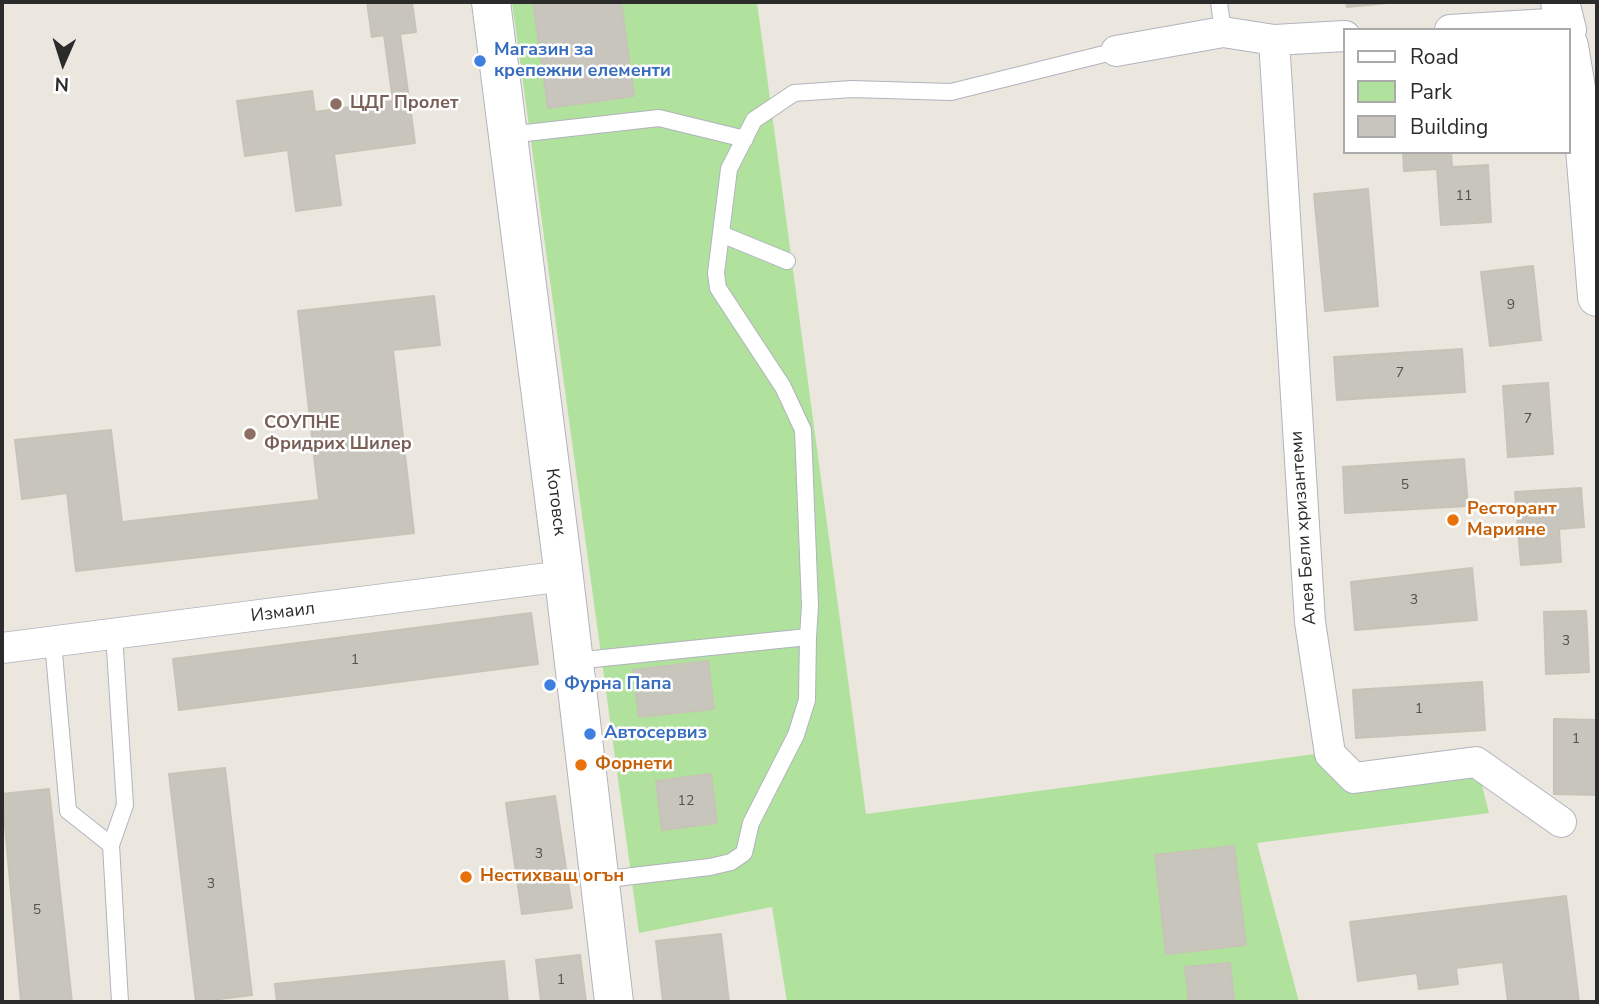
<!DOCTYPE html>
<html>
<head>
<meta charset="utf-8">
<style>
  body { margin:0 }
  #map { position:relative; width:1599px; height:1004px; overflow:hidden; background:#ece7de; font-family:"Nunito Sans",sans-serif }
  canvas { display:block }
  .frame { position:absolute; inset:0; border:4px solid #2b2b2b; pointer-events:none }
  .legend { position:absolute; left:1343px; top:28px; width:228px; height:126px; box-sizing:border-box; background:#fff; border:2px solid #aaa; margin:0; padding:9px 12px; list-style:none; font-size:21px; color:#2b2b2b }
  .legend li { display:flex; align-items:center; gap:14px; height:35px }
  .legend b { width:35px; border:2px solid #aaa }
  .north { position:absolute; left:28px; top:28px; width:70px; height:70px; -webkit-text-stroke:5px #fff; paint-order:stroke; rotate:183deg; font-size:19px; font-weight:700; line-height:28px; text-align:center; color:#2b2b2b }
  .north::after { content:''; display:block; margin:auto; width:24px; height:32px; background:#2b2b2b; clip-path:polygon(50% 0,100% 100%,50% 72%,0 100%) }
</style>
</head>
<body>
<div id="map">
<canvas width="1599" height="1004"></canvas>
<div class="frame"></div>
<ul class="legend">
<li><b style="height:9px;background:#fff"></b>Road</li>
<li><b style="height:19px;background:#b0e19d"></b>Park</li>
<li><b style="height:19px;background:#c8c5bc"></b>Building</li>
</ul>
<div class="north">N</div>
</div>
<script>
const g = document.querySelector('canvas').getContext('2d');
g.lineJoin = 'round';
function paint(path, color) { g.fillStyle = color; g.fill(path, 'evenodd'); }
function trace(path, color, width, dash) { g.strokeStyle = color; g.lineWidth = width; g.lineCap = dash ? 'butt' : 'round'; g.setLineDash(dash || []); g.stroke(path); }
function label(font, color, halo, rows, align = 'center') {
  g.font = font + ' "Nunito Sans",sans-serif'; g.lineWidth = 5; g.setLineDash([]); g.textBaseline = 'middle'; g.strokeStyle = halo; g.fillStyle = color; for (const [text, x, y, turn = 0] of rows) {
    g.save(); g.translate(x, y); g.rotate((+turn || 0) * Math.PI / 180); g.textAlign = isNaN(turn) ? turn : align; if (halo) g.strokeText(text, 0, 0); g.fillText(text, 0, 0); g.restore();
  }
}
paint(new Path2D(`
  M512 2H757L866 814 1330 752 1354 778 1476 762 1489 813 1257 843 1299 1002H787L772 907 639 933Z`), '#b0e19d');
const building = new Path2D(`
  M367 2H412L416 32 400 34 415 143 334 154 341 205 296 211 288 150 245 156 237 101 312 91 315 112 393 101 384 35 372 37Z
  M533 2H621L634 96 548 108Z
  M1346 2H1398L1347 7Z
  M1403 152H1451L1452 167 1488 165 1491 222 1441 225 1437 169 1404 171Z
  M1368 189 1378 306 1325 311 1314 194Z
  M1533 266 1541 340 1490 346 1481 272Z
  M434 296 440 345 393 350 414 533 76 571 67 493 22 499 15 440 111 430 122 522 319 500 298 311Z
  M1462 349 1465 392 1337 400 1334 357Z
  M1548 383 1553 454 1508 457 1503 386Z
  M1464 459 1468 506 1345 513 1343 467Z
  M1581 488 1584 527 1559 529 1561 562 1521 565 1515 492Z
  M1472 568 1477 620 1355 630 1351 582Z
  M1586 611 1589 672 1546 674 1544 612Z
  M531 613 538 664 179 710 173 659Z
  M708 661 714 709 639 717 633 670Z
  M1482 682 1485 730 1356 738 1353 690Z
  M1554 719 1597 720V795L1554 794Z
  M225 768 252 995 196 1002 169 774Z
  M711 774 717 823 662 830 656 781Z
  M49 789 72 1002H21L2 794Z
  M555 796 572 908 522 914 506 803Z
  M1234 846 1246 945 1166 954 1155 855Z
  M1566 896 1579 1002H1508L1503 962 1456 968 1458 984 1419 989 1417 973 1358 981 1350 922Z
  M721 934 729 1002H663L656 941Z
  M580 955 586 1002H541L536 960Z
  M504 961 508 1002H277L275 984Z
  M1230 963 1234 1002H1189L1185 967Z`);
paint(building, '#c8c5bc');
trace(building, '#c8c3b8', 2);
const service = new Path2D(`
  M1219 2 1223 32
  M508 135 659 118 745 139
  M721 234 787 261
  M114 634 125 805 111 845 120 1002
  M53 642 68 811 111 845
  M574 661 808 637 810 606 803 430 783 387 718 288 716 273 729 169 754 120 794 93 852 89 951 92 1116 51
  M599 880 710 867 731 862 744 853 751 823 796 735 807 700 808 637`);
const minor = new Path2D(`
  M1450 30 1565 23
  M1274 40 1310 622 1330 754 1354 778 1476 762 1561 822
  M1116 51 1223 32 1274 40 1345 36
  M2 648 564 576`);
const tertiary = new Path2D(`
  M491 2 562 561 614 1002
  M1560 2 1567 30
  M1569 46 1584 136 1597 297`);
trace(service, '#b1b3be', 18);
trace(minor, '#b1b3be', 32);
trace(tertiary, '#b1b3be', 40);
trace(service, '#fff', 16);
trace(minor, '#fff', 30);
trace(tertiary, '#fff', 38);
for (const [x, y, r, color] of [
  [480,61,7,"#3f7fe0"],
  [336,104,7,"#8d6e63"],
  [250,434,7,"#8d6e63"],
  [1453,520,7,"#e8710a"],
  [550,685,7,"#3f7fe0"],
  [590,734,7,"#3f7fe0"],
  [581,765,7,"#e8710a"],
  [466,877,7,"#e8710a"]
]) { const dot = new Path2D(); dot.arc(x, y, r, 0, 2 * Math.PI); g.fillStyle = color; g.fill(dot); trace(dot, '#fff', 2.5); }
label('14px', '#52524f', null, [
  ["11",1464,197],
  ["9",1511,306],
  ["7",1400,374],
  ["7",1528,420],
  ["5",1405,486],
  ["3",1414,601],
  ["3",1566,642],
  ["1",355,661],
  ["1",1419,710],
  ["1",1576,740],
  ["12",686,802],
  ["3",539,855],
  ["3",211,885],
  ["5",37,911],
  ["1",561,981]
]);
label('bold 18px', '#366cbe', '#fff', [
  ["Магазин за",494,51],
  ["крепежни елементи",494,72],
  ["Фурна Папа",564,685],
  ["Автосервиз",604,734]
], 'left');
label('bold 18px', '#785e54', '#fff', [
  ["ЦДГ Пролет",350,104],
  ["СОУПНЕ",264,424],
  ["Фридрих Шилер",264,445]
], 'left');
label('18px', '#2b2b2b', '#fff', [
  ["Котовск",555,502,83],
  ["Алея Бели хризантеми",1304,528,-94],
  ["Измаил",283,613,-7]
]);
label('bold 18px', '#c56008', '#fff', [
  ["Ресторант",1467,510],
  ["Марияне",1467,531],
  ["Форнети",595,765],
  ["Нестихващ огън",480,877]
], 'left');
</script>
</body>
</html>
